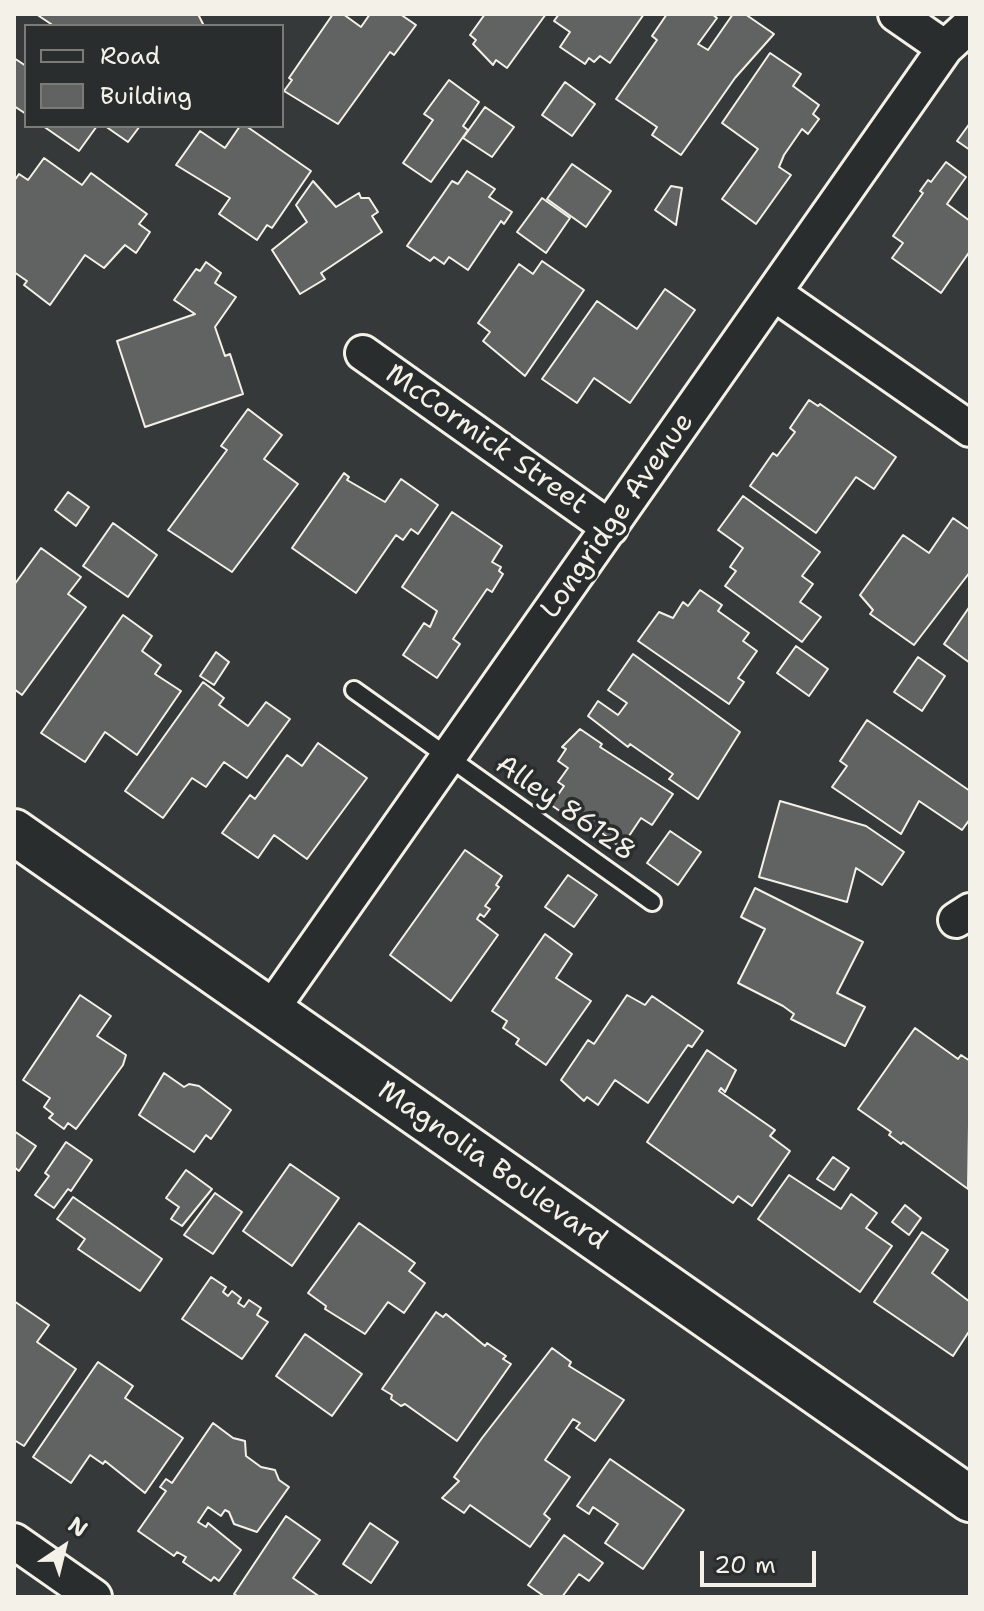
<!DOCTYPE html>
<html>
<head>
<meta charset="utf-8">
<style>
  body { margin:0 }
  #map { position:relative; width:984px; height:1611px; overflow:hidden; background:#363939; font-family:"Shantell Sans",sans-serif }
  canvas { display:block }
  .frame { position:absolute; inset:0; border:16px solid #f4f1e8; pointer-events:none }
  .legend { position:absolute; left:24px; top:24px; width:260px; height:104px; box-sizing:border-box; background:#2a2d2e; border:2px solid #7b7b78; margin:0; padding:10px 14px; list-style:none; font-size:24px; color:#f4f1e8 }
  .legend li { display:flex; align-items:center; gap:16px; height:40px }
  .legend b { width:40px; border:2px solid #7b7b78 }
  .north { position:absolute; left:24px; top:1507px; width:80px; height:80px; -webkit-text-stroke:6px #2a2d2e; paint-order:stroke; rotate:35deg; font-size:22px; font-weight:700; line-height:32px; text-align:center; color:#f4f1e8 }
  .north::after { content:''; display:block; margin:auto; width:28px; height:36px; background:#f4f1e8; clip-path:polygon(50% 0,100% 100%,50% 72%,0 100%) }
  .scale { position:absolute; left:700px; top:1551px; width:116px; height:36px; box-sizing:border-box; border:4px solid #f4f1e8; border-top:0; padding-left:10px; font-size:24px; line-height:28px; white-space:nowrap; color:#f4f1e8; -webkit-text-stroke:6px #2a2d2e; paint-order:stroke }
</style>
</head>
<body>
<div id="map">
<canvas width="984" height="1611"></canvas>
<div class="frame"></div>
<ul class="legend">
<li><b style="height:10px;background:#2a2d2e"></b>Road</li>
<li><b style="height:22px;background:#616362"></b>Building</li>
</ul>
<div class="north">N</div>
<div class="scale">20 m</div>
</div>
<script>
const g = document.querySelector('canvas').getContext('2d');
g.lineJoin = 'round';
function paint(path, color) { g.fillStyle = color; g.fill(path, 'evenodd'); }
function trace(path, color, width, dash) { g.strokeStyle = color; g.lineWidth = width; g.lineCap = dash ? 'butt' : 'round'; g.setLineDash(dash || []); g.stroke(path); }
function label(font, color, halo, rows, align = 'center') {
  g.font = font + ' "Shantell Sans",sans-serif'; g.lineWidth = 7; g.setLineDash([]); g.textBaseline = 'middle'; g.strokeStyle = halo; g.fillStyle = color; for (const [text, x, y, turn = 0] of rows) {
    g.save(); g.translate(x, y); g.rotate((+turn || 0) * Math.PI / 180); g.textAlign = isNaN(turn) ? turn : align; if (halo) g.strokeText(text, 0, 0); g.fillText(text, 0, 0); g.restore();
  }
}
const building = new Path2D(`
  M36 14H198L204 26H54Z
  M333 14H343L361 27 370 14H400L416 25 394 55 390 52 338 124 284 91 292 80 289 78Z
  M485 14H546L507 68 496 60 493 65 473 44 476 40 470 35Z
  M559 14H644L610 63 600 56 594 62 589 58 585 64 560 47 570 32 554 21Z
  M667 14H712L717 18 698 44 708 50 733 14H745L774 34 735 78 681 155 652 135 657 127 616 99 657 40 652 36Z
  M770 53 801 74 793 86 819 105 813 114 819 119 808 134 802 129 784 155 779 167 791 175 756 224 722 199 758 149 722 123Z
  M14 58 26 66V114L14 106Z
  M449 80 479 102 463 126 468 130 431 182 403 163 433 120 424 114Z
  M565 82 595 104 572 136 542 115Z
  M485 107 514 127 492 157 463 138Z
  M970 123V150L957 141Z
  M43 126H97L79 151Z
  M105 126H140L128 142Z
  M240 126H246L311 171 272 228 267 225 257 240 219 214 230 198 176 165 200 131 225 148Z
  M44 158 82 185 91 173 147 214 139 224 150 232 136 253 125 245 104 268 85 255 50 305 24 285 27 281 14 272V181L19 174 28 180Z
  M946 162 966 177 947 204 970 221V251L941 293 892 258 903 243 893 236 923 193 920 191 928 180 931 182Z
  M572 164 611 191 586 227 547 199Z
  M467 171 495 189 489 197 512 212 504 224 501 221 468 270 449 257 444 264 434 257 430 261 407 246 452 181 458 184Z
  M313 181 336 207 359 193 361 198H369L378 212 372 216 382 232 321 273 325 279 300 294 272 250 307 222 296 205Z
  M671 186 682 188 676 225 655 210Z
  M542 198 570 218 546 253 517 232Z
  M542 261 584 290 525 376 483 341 490 332 478 323 519 264 533 274Z
  M206 262 221 273 215 283 236 297 215 327 225 356 230 354 243 394 145 427 117 341 195 314 174 300 196 269 200 271Z
  M665 289 695 310 630 403 594 378 577 403 542 379 597 301 637 329Z
  M809 400 818 406 820 404 896 457 874 489 856 477 816 533 750 486 773 453 777 456 795 432 790 428Z
  M248 409 282 435 264 459 298 484 232 572 168 530 227 450 221 446Z
  M344 473 349 477 347 480 385 502 401 479 438 505 418 534 411 529 403 540 396 535 356 593 292 548Z
  M68 492 89 507 76 526 55 510Z
  M743 496 820 552 802 576 813 584 800 602 821 617 802 642 725 586 736 571 730 567 743 548 718 530Z
  M452 512 502 546 492 562 501 567 499 571 503 574 492 592 487 589 453 639 460 644 437 678 403 655 424 623 430 627 437 611 402 587Z
  M953 518 970 530V572L914 645 870 614 873 610 860 595 903 535 929 553Z
  M113 523 157 555 128 597 83 566Z
  M41 548 81 577 68 594 86 607 22 695 14 689V585Z
  M700 590 722 605 718 611 749 633 743 641 757 651 738 678 744 682 729 704 638 641 659 612 673 618 683 602 688 606Z
  M970 606V663L944 644Z
  M123 615 152 636 142 651 161 665 155 674 181 691 137 755 105 732 85 762 41 733Z
  M796 646 828 669 809 696 777 673Z
  M216 652 229 662 214 685 200 676Z
  M633 654 740 732 698 799 669 779 673 774 630 744 628 747 588 716 598 701 618 715 627 703 608 690Z
  M918 657 945 676 922 711 894 692Z
  M203 682 224 698 219 705 248 726 266 702 290 719 247 778 224 762 206 787 192 778 163 818 125 791Z
  M867 720 970 791V819L962 830 919 801 901 834 832 787 847 766 840 761Z
  M580 729 602 744 600 747 673 794 652 825 641 818 621 848 578 814 573 820 551 805 564 786 558 782 568 768 558 761 566 749 562 747Z
  M318 743 367 778 307 859 274 835 258 858 222 833 250 795 255 799 287 755 302 766Z
  M780 801 866 826 904 852 882 885 856 868 847 902 759 877Z
  M670 831 701 852 678 885 647 863Z
  M465 850 502 876 496 885 499 887 485 906 490 909 484 917 480 914 477 919 498 935 451 1001 390 955Z
  M568 875 597 895 574 927 545 907Z
  M755 888 863 942 837 993 865 1007 845 1046 791 1019 794 1014 783 1006 738 983 765 929 741 917Z
  M545 934 572 954 556 978 591 1001 546 1065 516 1044 519 1039 503 1028 507 1021 492 1011Z
  M80 995 111 1016 97 1036 126 1055 123 1065 76 1129 68 1123 64 1129 49 1118 53 1114 44 1107 50 1098 23 1080Z
  M627 995 645 1005 652 996 703 1031 692 1047 688 1045 648 1103 615 1080 598 1105 587 1097 584 1101 561 1080 588 1040 594 1044Z
  M915 1028 958 1059 961 1055 970 1061 968 1189 903 1142 901 1144 889 1135 891 1132 858 1109Z
  M707 1050 736 1070 725 1092 721 1088 719 1091 775 1130 770 1136 790 1151 752 1206 738 1196 733 1203 647 1142Z
  M164 1073 184 1087 189 1084 199 1086 231 1110 211 1139 206 1135 194 1152 139 1115Z
  M14 1131 36 1146 19 1171 14 1167Z
  M66 1142 92 1160 71 1191 68 1189 54 1208 35 1195 49 1176 45 1173Z
  M833 1157 849 1168 834 1190 817 1179Z
  M290 1164 339 1198 292 1266 243 1231Z
  M186 1170 212 1189 182 1226 171 1219 179 1207 166 1198Z
  M789 1175 841 1209 851 1194 877 1213 866 1228 892 1246 860 1292 758 1219Z
  M215 1193 242 1212 213 1254 184 1235Z
  M73 1197 162 1259 140 1291 78 1249 85 1239 57 1219Z
  M905 1205 921 1218 909 1235 892 1222Z
  M359 1223 415 1263 409 1271 425 1283 404 1313 388 1302 365 1334 325 1309 326 1306 308 1293Z
  M922 1232 948 1250 932 1273 970 1302V1330L953 1356 874 1302Z
  M211 1277 226 1287 223 1292 228 1296 232 1291 241 1298 238 1303 244 1307 249 1300 261 1308 257 1315 268 1322 242 1359 182 1319Z
  M14 1301 49 1325 37 1342 76 1369 24 1446 14 1440Z
  M436 1312 443 1317 446 1314 485 1346 487 1343 506 1356 503 1359 511 1364 457 1441 405 1404 401 1406 391 1399 392 1395 382 1389Z
  M305 1334 362 1374 332 1416 276 1376Z
  M552 1348 571 1362 569 1366 624 1400 595 1441 576 1428 580 1423 573 1419 545 1460 570 1477 544 1514 550 1519 530 1547 470 1505 464 1513 442 1498 459 1481 454 1477 482 1438Z
  M98 1362 133 1386 125 1398 183 1438 145 1493 105 1461 103 1464 90 1455 71 1483 33 1457Z
  M213 1423 233 1438 245 1441 246 1456 261 1467 275 1470 279 1480 289 1487 257 1532 234 1524 229 1512 225 1510 221 1516 208 1507 198 1522 206 1527 208 1523 241 1550 219 1581 214 1577 211 1581 183 1562 186 1557 177 1552 174 1556 138 1531 166 1491 160 1487 166 1479 172 1483Z
  M610 1459 684 1510 643 1569 605 1543 618 1524 593 1507 589 1514 577 1506Z
  M286 1516 320 1540 293 1578 320 1597H239L234 1594Z
  M370 1523 398 1542 371 1583 343 1564Z
  M564 1535 603 1563 589 1581 579 1574 562 1597H545L528 1585Z`);
paint(building, '#616362');
trace(building, '#f4f1e8', 2);
const lane = new Path2D(`
  M354 690 652 902`);
const street = new Path2D(`
  M896 14 945 48
  M774 293 970 429
  M363 353 610 528
  M956 920 970 911
  M270 1011 945 48 970 25
  M14 1541 94 1597`);
const secondary = new Path2D(`
  M14 832 970 1499`);
trace(lane, '#f4f1e8', 22);
trace(street, '#f4f1e8', 40);
trace(secondary, '#f4f1e8', 50);
trace(lane, '#2a2d2e', 16);
trace(street, '#2a2d2e', 34);
trace(secondary, '#2a2d2e', 44);
label('28px', '#f4f1e8', '#2a2d2e', [
  ["McCormick Street",486,440,35],
  ["Longridge Avenue",618,516,-55],
  ["Alley 86128",565,809,35],
  ["Magnolia Boulevard",492,1166,35]
]);
</script>
</body>
</html>
